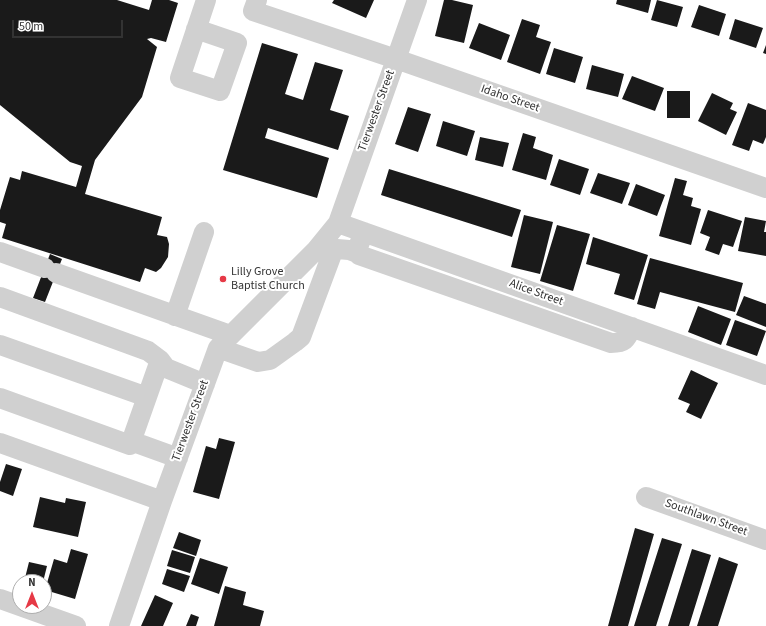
<!DOCTYPE html>
<html>
<head>
<meta charset="utf-8">
<style>
  body { margin:0 }
  #map { position:relative; width:766px; height:626px; overflow:hidden; background:#fff; font-family:"Source Sans 3",sans-serif }
  canvas { display:block }
  .north { position:absolute; left:12px; top:574px; width:40px; height:40px; box-sizing:border-box; background:#fff; border:1px solid #adadad; border-radius:50%; rotate:0deg; font-size:11px; font-weight:700; line-height:16px; text-align:center; color:#333 }
  .north::after { content:''; display:block; margin:auto; width:14px; height:18px; background:#e63946; clip-path:polygon(50% 0,100% 100%,50% 72%,0 100%) }
  .scale { position:absolute; left:12px; top:20px; width:111px; height:18px; box-sizing:border-box; border:2px solid #333; border-top:0; padding-left:5px; font-size:12px; line-height:14px; white-space:nowrap; color:#333; -webkit-text-stroke:3px #fff; paint-order:stroke }
</style>
</head>
<body>
<div id="map">
<canvas width="766" height="626"></canvas>
<div class="north">N</div>
<div class="scale">50 m</div>
</div>
<script>
const g = document.querySelector('canvas').getContext('2d');
g.lineJoin = 'round';
function paint(path, color) { g.fillStyle = color; g.fill(path, 'evenodd'); }
function trace(path, color, width, dash) { g.strokeStyle = color; g.lineWidth = width; g.lineCap = dash ? 'butt' : 'round'; g.setLineDash(dash || []); g.stroke(path); }
function label(font, color, halo, rows, align = 'center') {
  g.font = font + ' "Source Sans 3",sans-serif'; g.lineWidth = 4; g.setLineDash([]); g.textBaseline = 'middle'; g.strokeStyle = halo; g.fillStyle = color; for (const [text, x, y, turn = 0] of rows) {
    g.save(); g.translate(x, y); g.rotate((+turn || 0) * Math.PI / 180); g.textAlign = isNaN(turn) ? turn : align; if (halo) g.strokeText(text, 0, 0); g.fillText(text, 0, 0); g.restore();
  }
}
paint(new Path2D(`
  M0 0H117L149 10 152 0H169L178 3 166 42 151 38 147 39 157 47 142 97 95 160 85 194 162 217 157 235 167 237 169 244 168 257 161 268 156 272 145 268 140 282 2 238 6 224 0 222V210L10 177 20 180 22 171 76 187 82 166 70 162 0 105Z
  M334 0H374L366 18 332 3Z
  M444 0H452L473 5 464 43 435 36Z
  M617 0H651L648 13 616 4Z
  M657 0 683 7 677 27 651 20Z
  M699 5 726 14 719 36 691 27Z
  M522 19 540 25 536 37 551 42 540 74 507 62Z
  M735 19 763 28 756 48 729 39Z
  M479 23 510 35 501 60 469 48Z
  M262 43 298 54 285 94 303 100 315 62 343 70 330 110 349 116 338 150 268 128 265 138 329 158 317 198 223 170Z
  M766 45V54L763 53Z
  M554 48 583 57 575 83 546 74Z
  M592 65 624 74 618 97 586 89Z
  M632 76 664 88 655 111 622 99Z
  M667 91H690V118H667Z
  M712 93 733 103 730 109 737 112 726 135 698 121Z
  M748 103 766 110V137L763 144 753 140 749 151 732 145Z
  M408 107 431 114 418 152 395 144Z
  M443 121 475 131 467 156 436 146Z
  M523 133 536 137 533 148 553 155 546 180 512 170Z
  M480 137 509 143 503 167 475 160Z
  M559 159 589 169 580 195 550 185Z
  M389 169 521 210 512 237 381 195Z
  M598 173 630 183 622 204 590 193Z
  M675 178 687 181 683 195 693 198 691 206 701 209 691 245 659 236Z
  M636 184 665 195 657 216 628 205Z
  M708 210 742 221 733 247 723 244 719 255 705 250 710 237 700 233Z
  M524 215 553 222 540 274 511 267Z
  M745 217 766 221 764 232H766V256L738 251Z
  M557 225 590 234 573 291 540 281Z
  M593 237 648 255 634 300 614 294 620 274 586 264Z
  M50 254 62 259 45 302 33 298Z
  M650 258 743 283 735 312 660 292 655 309 637 304Z
  M744 296 766 304V327L736 315Z
  M698 306 731 319 721 345 688 332Z
  M735 320 766 331 757 356 726 345Z
  M691 370 718 383 701 419 686 412 690 404 678 399Z
  M219 438 235 442 219 499 193 492 206 446 216 449Z
  M6 464 22 469 13 496 0 491V482Z
  M40 497 65 503 66 498 86 502 78 537 33 527Z
  M635 528 654 534 628 626H608Z
  M179 532 201 540 196 556 173 548Z
  M662 538 682 544 656 626H634Z
  M71 549 88 554 75 599 45 590 54 559 67 563Z
  M692 549 711 555 689 626H668Z
  M172 550 195 557 190 573 167 566Z
  M719 557 738 564 718 626H697Z
  M200 558 228 567 219 594 191 584Z
  M29 562 47 566 43 582 25 578Z
  M167 569 190 576 184 592 162 584Z
  M225 586 246 592 243 605 264 611 260 626H214Z
  M155 595 173 603 163 626H141Z
  M191 614 199 617 196 626H186Z`), '#1a1a1a');
trace(new Path2D(`
  M257 0 253 11 396 59 766 188
  M196 29 237 43 220 91 180 78 206 0
  M338 223 766 375
  M364 232 358 247 357 253 359 255 611 343C625 343 626 340 632 327
  M0 252 45 268
  M56 273 230 335
  M0 297 148 351 160 360 166 368 205 384
  M175 316 204 232
  M0 345 147 397
  M218 348 258 362 270 360 295 342 301 337 332 254 337 249 349 250 357 253
  M0 398 130 445 160 360
  M131 441 178 458
  M0 443 162 501
  M646 497 766 540
  M0 599 76 626
  M119 626 162 501 218 348 316 250 338 223 417 0`), '#d0d0d0', 20);
for (const [x, y, r, color] of [
  [223,279,4,"#e63946"]
]) { const dot = new Path2D(); dot.arc(x, y, r, 0, 2 * Math.PI); g.fillStyle = color; g.fill(dot); trace(dot, '#fff', 1.5); }
label('12px', '#333', '#fff', [
  ["Idaho Street",510,99,19],
  ["Tierwester Street",377,111,-70],
  ["Alice Street",536,293,20],
  ["Tierwester Street",191,421,-70],
  ["Southlawn Street",706,518,20]
]);
label('12px', '#333', '#fff', [
  ["Lilly Grove",231,272],
  ["Baptist Church",231,286]
], 'left');
</script>
</body>
</html>
